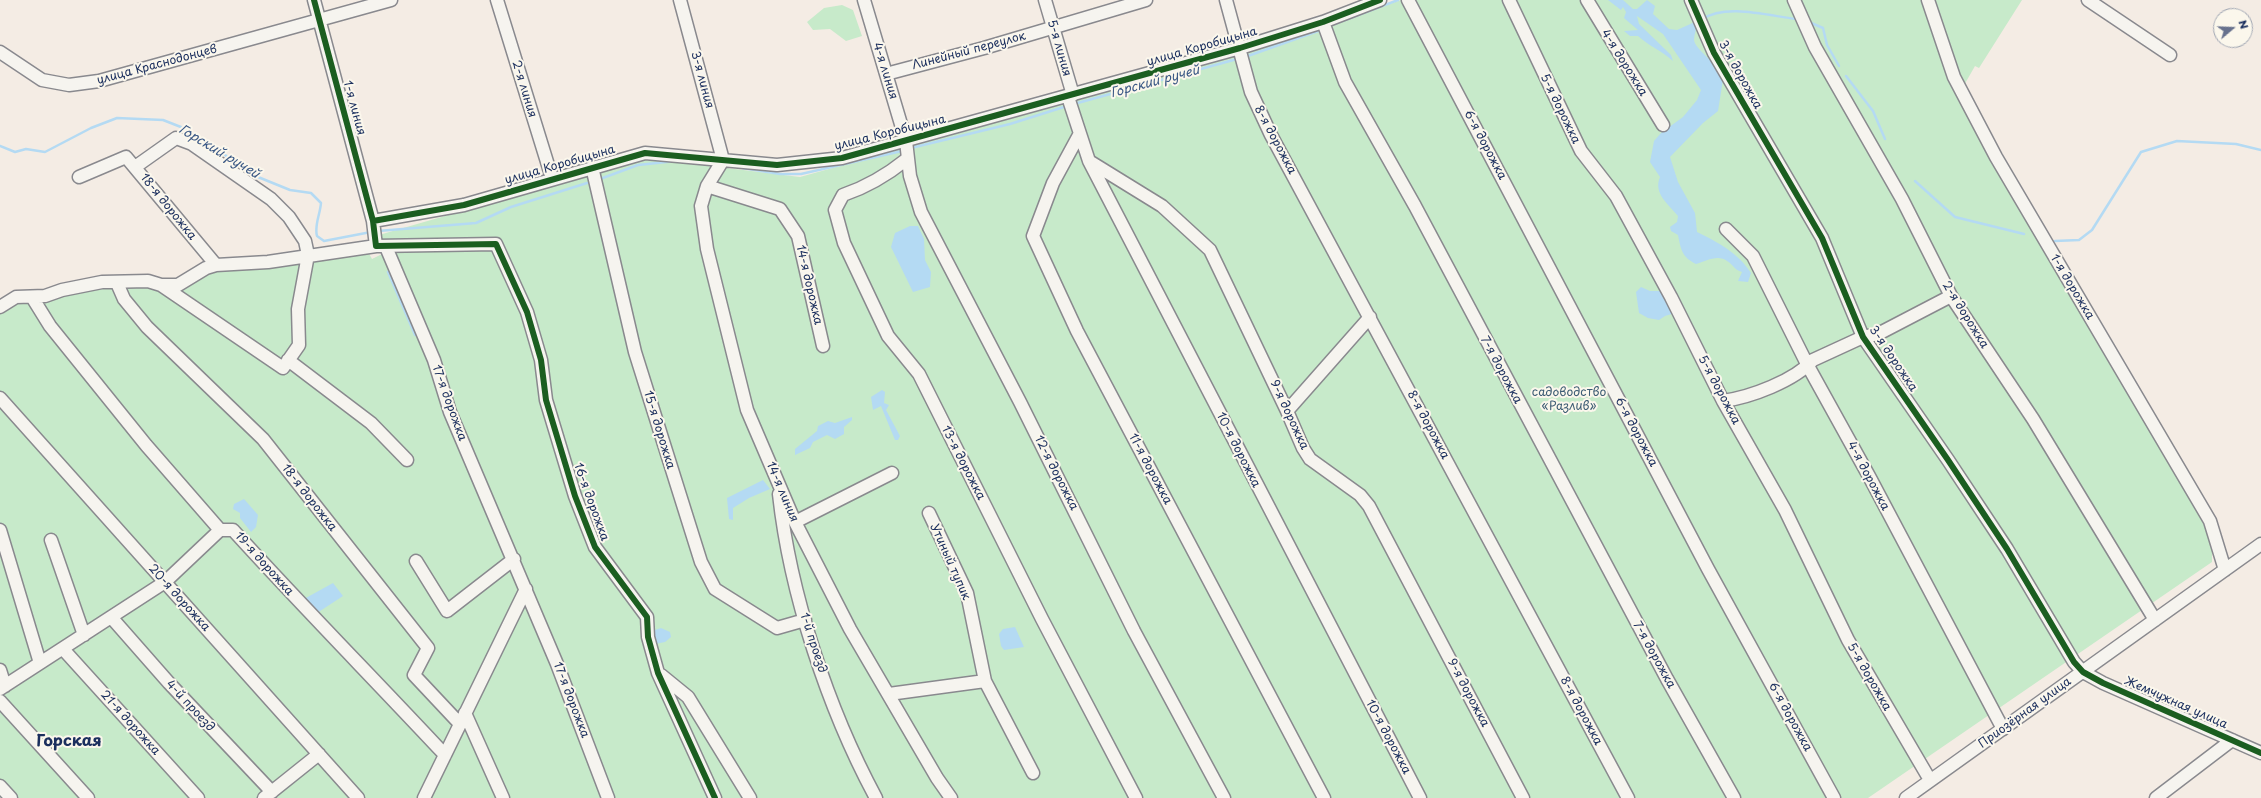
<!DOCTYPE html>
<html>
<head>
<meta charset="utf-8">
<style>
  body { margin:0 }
  #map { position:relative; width:2261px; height:798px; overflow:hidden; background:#f4ece4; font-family:"Playpen Sans",sans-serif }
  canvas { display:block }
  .north { position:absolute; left:2213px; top:8px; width:40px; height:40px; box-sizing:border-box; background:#fbf7ec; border:1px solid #a1a7b3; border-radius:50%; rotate:71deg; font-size:11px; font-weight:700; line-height:16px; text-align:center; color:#1b2f5e }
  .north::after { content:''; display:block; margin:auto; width:14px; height:18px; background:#67718d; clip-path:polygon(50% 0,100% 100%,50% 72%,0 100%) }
</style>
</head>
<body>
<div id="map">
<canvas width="2261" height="798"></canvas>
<div class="north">N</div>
</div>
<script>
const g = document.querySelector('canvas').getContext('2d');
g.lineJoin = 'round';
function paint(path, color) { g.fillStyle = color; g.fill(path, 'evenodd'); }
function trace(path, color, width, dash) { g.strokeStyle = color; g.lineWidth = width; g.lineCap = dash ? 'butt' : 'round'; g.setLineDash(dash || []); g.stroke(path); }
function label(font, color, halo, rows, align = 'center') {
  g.font = font + ' "Playpen Sans",sans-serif'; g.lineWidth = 4; g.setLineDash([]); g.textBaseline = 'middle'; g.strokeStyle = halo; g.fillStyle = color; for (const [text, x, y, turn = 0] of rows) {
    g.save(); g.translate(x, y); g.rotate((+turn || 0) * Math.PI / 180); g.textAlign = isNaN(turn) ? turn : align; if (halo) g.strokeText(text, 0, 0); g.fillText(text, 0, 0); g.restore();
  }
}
paint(new Path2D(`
  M1401 0H1923L1950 82 2212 535V562L1868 798H0V311L16 302 103 285 115 289 137 279 181 287 209 270 367 250 372 259 384 253 379 235 646 158 800 177 1248 53Z
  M1935 0H2022L1979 68 1975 66 1963 87 1949 58Z
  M842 5 853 10 862 36 846 41 830 29 813 30 807 22 824 8Z`), '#c7eaca');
paint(new Path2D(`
  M1608 0H1623L1633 9H1637L1647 0 1655 6 1653 14 1669 29 1677 30 1697 21C1697 28 1694 34 1694 40 1695 49 1717 65 1724 73L1718 111 1703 123 1670 157 1678 182 1695 213 1697 232C1719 243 1737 252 1751 273L1748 282 1738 281 1742 272C1734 270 1734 265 1727 261 1718 254 1706 261 1696 264 1682 257 1681 250 1678 235L1671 231 1670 227 1677 222 1678 216C1668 204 1653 193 1660 177L1650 162 1654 141 1661 133 1683 117 1697 100 1701 90 1663 34 1637 16 1639 24 1671 55 1673 61C1662 51 1649 46 1638 36H1630L1624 31 1638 30 1624 18 1626 12 1623 7 1621 10Z
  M910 226H918L924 239 925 260 931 272 930 287 913 292 891 247 895 233Z
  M1641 287 1650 291H1664L1675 313 1665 316 1659 320 1648 318 1639 313 1636 292Z
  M882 390 885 392 884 403 889 405 886 410 900 436 898 440H895L881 406 873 410 871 397Z
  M852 417V420L844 427V434L835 439 827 435 813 442 810 448 795 455V449L817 431 818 426 828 421 835 423Z
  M763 480 770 489 749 498 733 508V520L729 519 727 498Z
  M244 499 258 515 256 527 251 532 240 518V513L233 509 234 504Z
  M333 583 343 596 317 613 304 599Z
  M1015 627 1024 647 1004 650 1001 646 999 634 1003 629Z
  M661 628 670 632 671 637 665 642 655 644 652 638 655 630Z`), '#b4daf3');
trace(new Path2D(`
  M1703 19C1725 3 1770 16 1796 19
  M1809 22 1823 28 1827 45 1839 66
  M1329 26 1398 0
  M1245 57 1321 30
  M1846 76 1873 111 1885 139
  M1074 104 1237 59
  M0 146 15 152 26 149 45 152 91 128 117 118 163 120 186 129 258 177 290 190 311 193 321 203C320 215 314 226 317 236L324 241 371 232
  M911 148 1010 124 1067 106
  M742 168 780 174H801L902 151
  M600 179 638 165 676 161
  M1915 181 1955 217 2024 234
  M378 231 476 223 511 207 587 183
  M2055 241 2079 240 2092 230 2141 152 2177 141 2236 144 2261 150
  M388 272 415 335`), '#b4daf3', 2.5);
const minor = new Path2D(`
  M314 0 373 221 376 246 496 244 527 312 541 360 546 400 575 496 595 547 647 617 648 637 658 673 715 798
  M497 0 552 178
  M680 0 723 160 707 186 701 206 707 249 747 410 795 522 850 629 937 778 951 798
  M864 0 906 141 910 176 921 212 1020 402 1134 631 1224 798
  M1045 0 1073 95
  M1226 0 1251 92 1271 135 1628 798
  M1408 0 1708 569 1834 798
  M1509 0 1581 151 1616 196 1671 297 1723 401 1785 510 1848 640 1930 780
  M1587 0 1663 125
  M1691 0 1714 53 1822 238 1863 337 1948 460 2007 549 2074 662 2083 672 2103 683 2261 753
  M1794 0 1815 47 1902 199 1951 296 2033 419 2155 620
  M1928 0 1954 77 1996 157 2210 521 2225 570
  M2088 0 2170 55
  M1323 22 1345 82 1415 206 1667 679 1734 798
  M0 52 42 80 69 85 99 81 391 0
  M886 74 984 48 1146 0
  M1068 97 1089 161 1420 798
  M1079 135 1053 183 1033 236 1077 331 1324 798
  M907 159C887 175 867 187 843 195L835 210 844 243 888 336 919 374 1042 619 1136 798
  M1089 161 1162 206 1210 250 1287 411 1303 448 1310 459 1360 495 1369 506 1523 798
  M135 167 176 138 192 144 271 199 289 217 305 241 308 255 298 309 299 345 283 368 161 285
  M592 167 635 352 701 562 715 589 777 628 805 620
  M79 177 126 157 216 265
  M707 186 780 209 798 236 823 346
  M373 221 464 205 645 153 777 165 842 158 1240 48 1323 22 1380 0
  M1726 229 1753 256 1808 366 1870 478 2003 729
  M386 247 434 360 450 412 557 664 608 798
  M117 283 124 299 147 327 263 439 428 648 414 675 460 724
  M32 297 50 326 146 445 220 530H233C302 606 374 679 445 755
  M0 307 16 297 45 296 62 290 102 282 148 281 161 285H178L206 268 216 265 268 262 376 246
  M288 360 371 423 407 460
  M0 398 358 798
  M1723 401C1751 397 1794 381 1813 360L1863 337 1878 334 1951 296
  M1287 411 1370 317
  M779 494C790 594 828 709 876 798
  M929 513 967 593 985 681 1033 773
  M795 522 892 473
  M0 530 40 663
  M51 540 84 635
  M416 561 447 611 514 559
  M111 617 169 683 272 792
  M63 649 198 798
  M0 670 5 686
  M661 675 688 697 750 798
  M0 689 165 582 220 530
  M889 694 985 681
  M0 701 88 798
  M465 713 503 798
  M0 786 11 798
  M264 798 319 754
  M424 798 526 589
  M1906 798 2261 544
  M2156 798 2232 740`);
trace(minor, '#89898e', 15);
trace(minor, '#f6f4ef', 12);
trace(new Path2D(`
  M314 0 373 221 376 246 496 244 527 312 541 360 546 400 575 496 595 547 647 617 648 637 658 673 715 798
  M1691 0 1714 53 1822 238 1863 337 1948 460 2007 549 2074 662 2083 672 2103 683 2261 753
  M373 221 464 205 645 153 777 165 842 158 1240 48 1323 22 1380 0`), '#1b5e20', 6);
label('12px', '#1b2f5e', '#fbf7ec', [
  ["улица Коробицына",1202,47,-16],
  ["5-я линия",1059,48,74],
  ["Линейный переулок",969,51,-15],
  ["4-я дорожка",1624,63,58],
  ["улица Краснодонцев",157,65,-15],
  ["4-я линия",885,71,73],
  ["3-я дорожка",1740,75,61],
  ["3-я линия",702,80,75],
  ["2-я линия",524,89,73],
  ["1-я линия",354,108,75],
  ["5-я дорожка",1560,109,64],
  ["улица Коробицына",890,133,-14],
  ["8-я дорожка",1275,140,62],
  ["6-я дорожка",1485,145,62],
  ["улица Коробицына",560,165,-16],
  ["18-я дорожка",168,207,51],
  ["14-я дорожка",809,285,77],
  ["1-я дорожка",2072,287,59],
  ["2-я дорожка",1965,315,58],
  ["3-я дорожка",1893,359,56],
  ["7-я дорожка",1501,370,62],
  ["5-я дорожка",1719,390,62],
  ["17-я дорожка",449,403,70],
  ["9-я дорожка",1289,415,65],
  ["8-я дорожка",1428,425,62],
  ["15-я дорожка",659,430,73],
  ["6-я дорожка",1636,432,62],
  ["10-я дорожка",1238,450,63],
  ["13-я дорожка",963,463,63],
  ["11-я дорожка",1150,469,62],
  ["12-я дорожка",1056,473,63],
  ["4-я дорожка",1868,476,62],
  ["14-я линия",782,492,67],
  ["18-я дорожка",309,498,52],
  ["16-я дорожка",591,502,70],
  ["Утиный тупик",950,562,66],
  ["19-я дорожка",264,564,48],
  ["20-я дорожка",179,598,48],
  ["1-й проезд",813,643,72],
  ["7-я дорожка",1654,655,61],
  ["5-я дорожка",1869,677,60],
  ["9-я дорожка",1468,693,62],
  ["17-я дорожка",571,700,69],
  ["Жемчужная улица",2176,703,24],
  ["4-й проезд",190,706,47],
  ["8-я дорожка",1581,711,62],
  ["Приозёрная улица",2025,713,-36],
  ["6-я дорожка",1790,717,61],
  ["21-я дорожка",130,723,48],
  ["10-я дорожка",1388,737,62]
]);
label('12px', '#3d5d74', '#fbf7ec', [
  ["садоводство",1569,393],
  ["«Разлив»",1569,407]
]);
label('italic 13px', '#3a5885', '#fbf7ec', [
  ["Горский ручей",1155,82,-15],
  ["Горский ручей",219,152,31]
]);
label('bold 16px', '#1b2f5e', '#fbf7ec', [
  ["Горская",69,742]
]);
</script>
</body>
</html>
